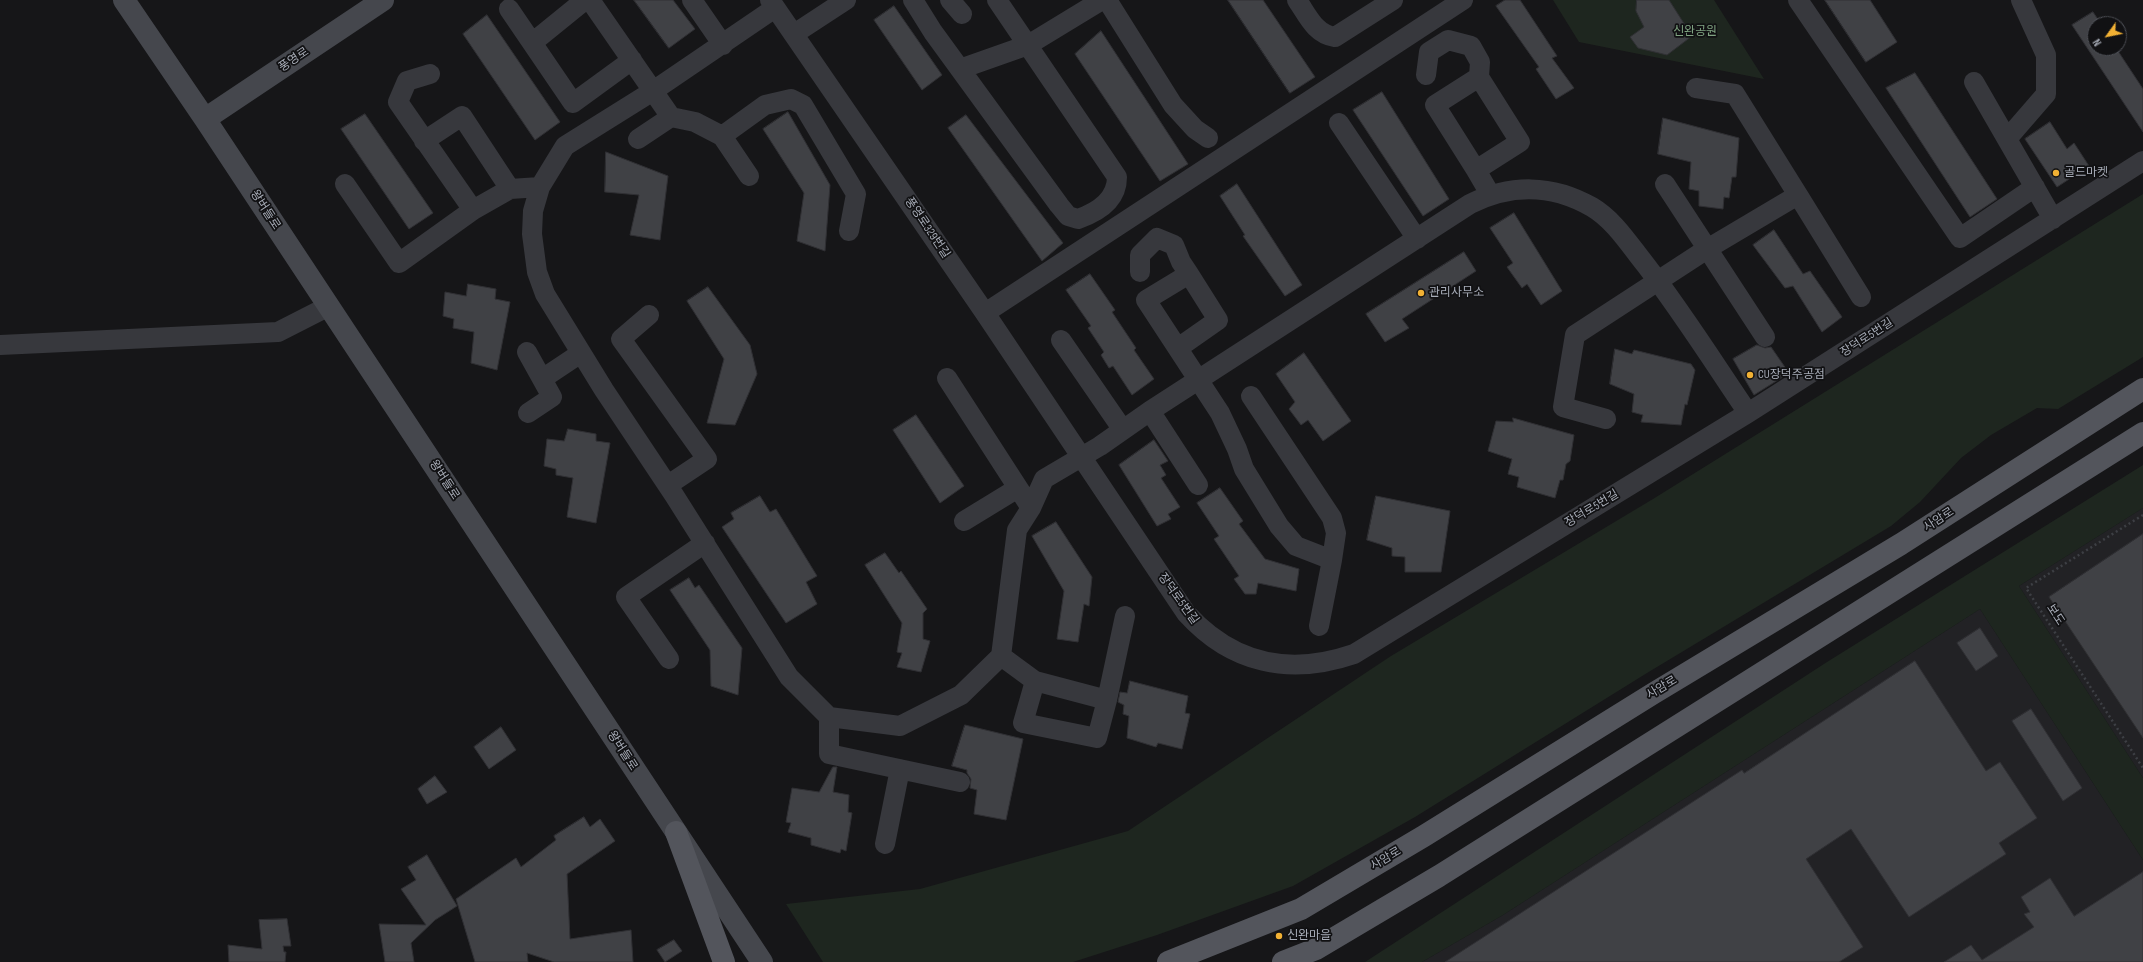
<!DOCTYPE html>
<html>
<head>
<meta charset="utf-8">
<style>
  body { margin:0 }
  #map { position:relative; width:2143px; height:962px; overflow:hidden; background:#161618; font-family:"Sofia Sans Condensed",sans-serif }
  canvas { display:block }
  .north { position:absolute; left:2087px; top:16px; width:40px; height:40px; box-sizing:border-box; background:#111113; border:1px solid #4d4f55; border-radius:50%; rotate:237deg; font-size:11px; font-weight:700; line-height:16px; text-align:center; color:#a8adb8 }
  .north::after { content:''; display:block; margin:auto; width:14px; height:18px; background:#f2b134; clip-path:polygon(50% 0,100% 100%,50% 72%,0 100%) }
</style>
</head>
<body>
<div id="map">
<canvas width="2143" height="962"></canvas>
<div class="north">N</div>
</div>
<script>
const g = document.querySelector('canvas').getContext('2d');
g.lineJoin = 'round';
function paint(path, color) { g.fillStyle = color; g.fill(path, 'evenodd'); }
function trace(path, color, width, dash) { g.strokeStyle = color; g.lineWidth = width; g.lineCap = dash ? 'butt' : 'round'; g.setLineDash(dash || []); g.stroke(path); }
function label(font, color, halo, rows, align = 'center') {
  g.font = font + ' "Sofia Sans Condensed","Noto Sans KR",sans-serif'; g.lineWidth = 3.5; g.setLineDash([]); g.textBaseline = 'middle'; g.strokeStyle = halo; g.fillStyle = color; for (const [text, x, y, turn = 0] of rows) {
    g.save(); g.translate(x, y); g.rotate((+turn || 0) * Math.PI / 180); g.textAlign = isNaN(turn) ? turn : align; if (halo) g.strokeText(text, 0, 0); g.fillText(text, 0, 0); g.restore();
  }
}
paint(new Path2D(`
  M2143 508V778L2019 586Z
  M1980 609 2143 860V962H1422L1503 915Z`), '#222225');
paint(new Path2D(`
  M1553 0H1714L1764 79 1579 42Z
  M2143 194V357L2058 409 2037 408 1991 435 1961 458 1920 502 1891 526 1647 673 1415 817 1293 886 1157 935 1073 962H823L786 904 920 889 1128 831 1391 656 1653 499Z
  M2143 465V508L2019 586 2143 778V860L1980 609 1503 915 1422 962H1365L1827 662Z`), '#1e261f');
const building = new Path2D(`
  M634 0H673L695 29 669 48Z
  M1228 0H1263L1315 77 1290 93Z
  M1505 0H1520L1557 56 1552 58 1574 88 1556 99 1536 69 1539 67 1496 6Z
  M1637 0H1669L1692 36 1667 55 1638 48 1630 37 1644 27 1636 11Z
  M1825 0H1870L1897 42 1866 62Z
  M894 6 942 75 922 90 874 20Z
  M2093 12 2101 24H2095V48H2116L2143 89V132L2072 25Z
  M487 15 560 122 535 140 463 34Z
  M1101 31 1188 164 1160 181 1075 54Z
  M1915 73 1997 199 1970 217 1886 88Z
  M1382 92 1449 199 1423 216 1353 110Z
  M788 112 830 185 825 251 797 241 804 193 763 129Z
  M365 114 433 213 409 229 341 129Z
  M966 115 1063 243 1042 261 948 128Z
  M1663 118 1739 138 1736 177H1732L1729 198 1724 197 1723 209 1699 206V191L1689 189 1691 162 1658 154Z
  M2050 122 2067 149 2074 143 2089 166 2057 187 2025 139Z
  M606 152 668 176 660 240 630 235 639 195 605 192Z
  M1237 184 1302 285 1285 296 1243 236 1245 235 1220 196Z
  M1514 213 1562 291 1541 305 1527 284 1522 288 1507 267 1513 263 1490 228Z
  M1774 230 1803 274 1810 271 1842 317 1822 332 1793 286 1785 288 1753 245Z
  M1464 252 1476 271 1402 319 1409 328 1385 342 1366 314Z
  M1090 274 1115 310 1112 312 1136 348 1134 350 1154 379 1132 395 1113 366 1109 368 1101 355 1104 352 1088 328 1091 326 1066 290Z
  M468 284 496 289 495 299 510 302 497 370 471 363 474 332 453 328 454 319 443 316 445 292 466 296Z
  M708 287 750 345 757 374 735 425 707 423 724 359 687 301Z
  M1757 345 1765 348 1771 347 1789 373 1754 395 1733 359Z
  M1615 349 1632 354 1634 350 1691 364 1695 370 1687 405 1685 404 1681 425 1641 422 1643 415 1632 412 1634 394 1610 384Z
  M1304 353 1351 421 1323 441 1308 420 1301 425 1289 409 1295 402 1276 374Z
  M916 415 964 486 940 503 893 430Z
  M1513 418 1574 435 1570 461 1566 464 1563 480H1560L1555 498 1517 487 1519 477 1508 474 1512 459 1488 451 1496 421 1513 422Z
  M568 429 596 434V441L610 443 596 523 567 517 573 478 556 475V469L544 466 547 439 564 441Z
  M1154 440 1168 461 1160 465 1166 475 1161 478 1180 507 1168 514 1171 519 1157 526 1119 465Z
  M1220 488 1243 521 1239 524 1265 559 1299 569 1296 591 1258 583 1256 594H1245L1234 579 1239 576 1214 539 1219 536 1197 503Z
  M760 496 770 512 776 509 817 576 806 582 817 604 786 623 722 527 734 519 731 513Z
  M1376 496 1450 511 1441 572H1405V557L1392 556V548L1367 540Z
  M1056 522 1092 577 1089 606 1084 604 1078 642 1057 639 1064 591 1032 536Z
  M2143 534V738L2049 597Z
  M885 553 899 573 901 571 927 609 923 613V639L930 641 921 672 897 667 902 653 897 652 902 623 865 565Z
  M689 578 695 588 699 585 742 648 738 695 711 686 710 650 670 590Z
  M1980 628 1998 656 1976 671 1957 643Z
  M1915 661 1986 771 2000 762 2037 818 1999 843 2006 854 1909 917 1851 829 1806 859 1863 947 1839 962H1445L1742 770 1744 773Z
  M1130 681 1188 696 1185 713 1190 714 1182 749 1158 743 1156 747 1127 738 1129 716 1123 714 1124 705 1118 702 1120 692 1127 693Z
  M2031 709 2082 788 2063 801 2012 721Z
  M965 725 1023 739 1006 820 974 814 977 790 970 788 971 779 967 773V770L952 766Z
  M501 727 516 750 489 769 474 747Z
  M833 767H837L833 792 849 795 848 812 852 813 846 851 841 849 840 853 811 845V838L788 832 791 823 786 822 792 788 819 792Z
  M435 776 447 792 427 804 418 789Z
  M584 817 590 827 600 819 615 841 567 874 570 939 631 930 633 962H554L527 953 528 962H475L456 899 516 858 521 867 556 840 554 836Z
  M427 855 457 906 435 920 411 943 414 962H385L379 924 426 925 401 889 416 880 408 867Z
  M2143 872V962H1944L1971 945 1982 960 2034 927 2024 914 2030 912 2021 897 2050 878 2074 916Z
  M287 919 291 946H283L284 952H286L285 962H229L228 945 262 949 259 920Z
  M674 940 682 951 665 962 657 950Z`);
paint(building, '#404145');
trace(building, '#303034', 1);
trace(new Path2D(`
  M2143 515 2026 588 2143 768`), '#3d3f44', 2.5, [2, 3]);
trace(new Path2D(`
  M590 0 671 117 695 122 722 136 749 176
  M692 0 723 45
  M770 0 985 313 1186 613C1232 664 1290 676 1354 654L1748 413 2143 161
  M913 0 933 32 1059 205 1068 216 1078 219C1098 212 1117 200 1117 177L997 0
  M950 0 962 14
  M1107 0 1173 105 1195 129 1208 138
  M1297 0C1308 16 1315 34 1335 37L1393 0
  M1798 0 1960 238 2035 187
  M775 8 653 91 565 146 540 187 533 211 532 234 537 272 545 294 604 390 674 495 789 677 829 717 900 726 961 695 1001 656 1017 530 1031 508 1044 479 1100 446 1150 411 1470 204C1510 184 1552 184 1592 207 1614 220 1629 244 1645 264 1682 312 1714 363 1748 413
  M509 9 573 103 632 60
  M794 34 846 0
  M532 43 585 0
  M960 69 1028 45 1102 0
  M430 74 407 81 398 102 473 210
  M1426 75 1429 52 1448 40 1471 46 1480 62 1479 77
  M1974 82 2053 219
  M1696 88 1735 94 1798 195
  M1339 123 1417 239
  M722 136 765 105 791 99 803 105 856 194 849 231
  M638 139 671 117
  M2007 139 2046 94V55L2021 0
  M424 141 462 116 510 189
  M1476 170 1435 105 1479 77 1520 142 1476 170 1490 194
  M345 184 399 263 473 210 510 189 540 187
  M1665 184 1765 337
  M1140 272V255L1157 238 1174 245 1181 262 1189 274
  M985 313 1463 0
  M649 315 621 339 707 459 668 485
  M1061 340 1123 430
  M0 345 278 332 329 306
  M1178 348 1218 320 1189 274 1146 300 1220 413 1237 449 1244 469 1279 526 1296 546 1332 560 1319 626
  M527 352 542 379
  M947 378 1031 508
  M1251 396 1332 518 1336 533 1332 560
  M1150 411 1198 485
  M528 413 552 397 542 379 581 353
  M1606 419 1563 407 1575 335 1707 249 1798 195 1861 297
  M964 521 1018 488
  M1001 656 1035 681
  M669 659 626 597 705 543
  M1107 700 1035 681 1023 723 1097 738 1107 700 1125 616
  M829 717V754L960 782
  M885 844 900 769`), '#37383d', 20);
trace(new Path2D(`
  M124 0 205 119 762 962
  M205 119 383 0`), '#45474d', 22);
trace(new Path2D(`
  M676 832 724 962
  M1168 962 1301 909 1424 836 1654 693 1901 544 2143 389
  M1283 962 1316 949 1439 876 2143 433`), '#53555c', 22);
for (const [x, y, r, color] of [
  [2056,173,4,"#f2b134"],
  [1421,293,4,"#f2b134"],
  [1750,375,4,"#f2b134"],
  [1279,936,4,"#f2b134"]
]) { const dot = new Path2D(); dot.arc(x, y, r, 0, 2 * Math.PI); g.fillStyle = color; g.fill(dot); trace(dot, '#111113', 1.5); }
label('12px', '#7fa381', '#111113', [
  ["신완공원",1695,32]
]);
label('12px', '#a8adb8', '#111113', [
  ["풍영로",294,60,-34],
  ["왕버들로",265,210,57],
  ["풍영로329번길",927,228,56],
  ["장덕로5번길",1867,338,-33],
  ["왕버들로",444,480,57],
  ["장덕로5번길",1592,509,-31],
  ["사암로",1939,520,-33],
  ["장덕로5번길",1178,599,54],
  ["보도",2055,615,57],
  ["사암로",1662,688,-31],
  ["왕버들로",622,751,57],
  ["사암로",1386,859,-31]
]);
label('12px', '#a8adb8', '#111113', [
  ["골드마켓",2064,173],
  ["관리사무소",1429,293],
  ["CU장덕주공점",1758,375],
  ["신완마을",1287,936]
], 'left');
</script>
</body>
</html>
